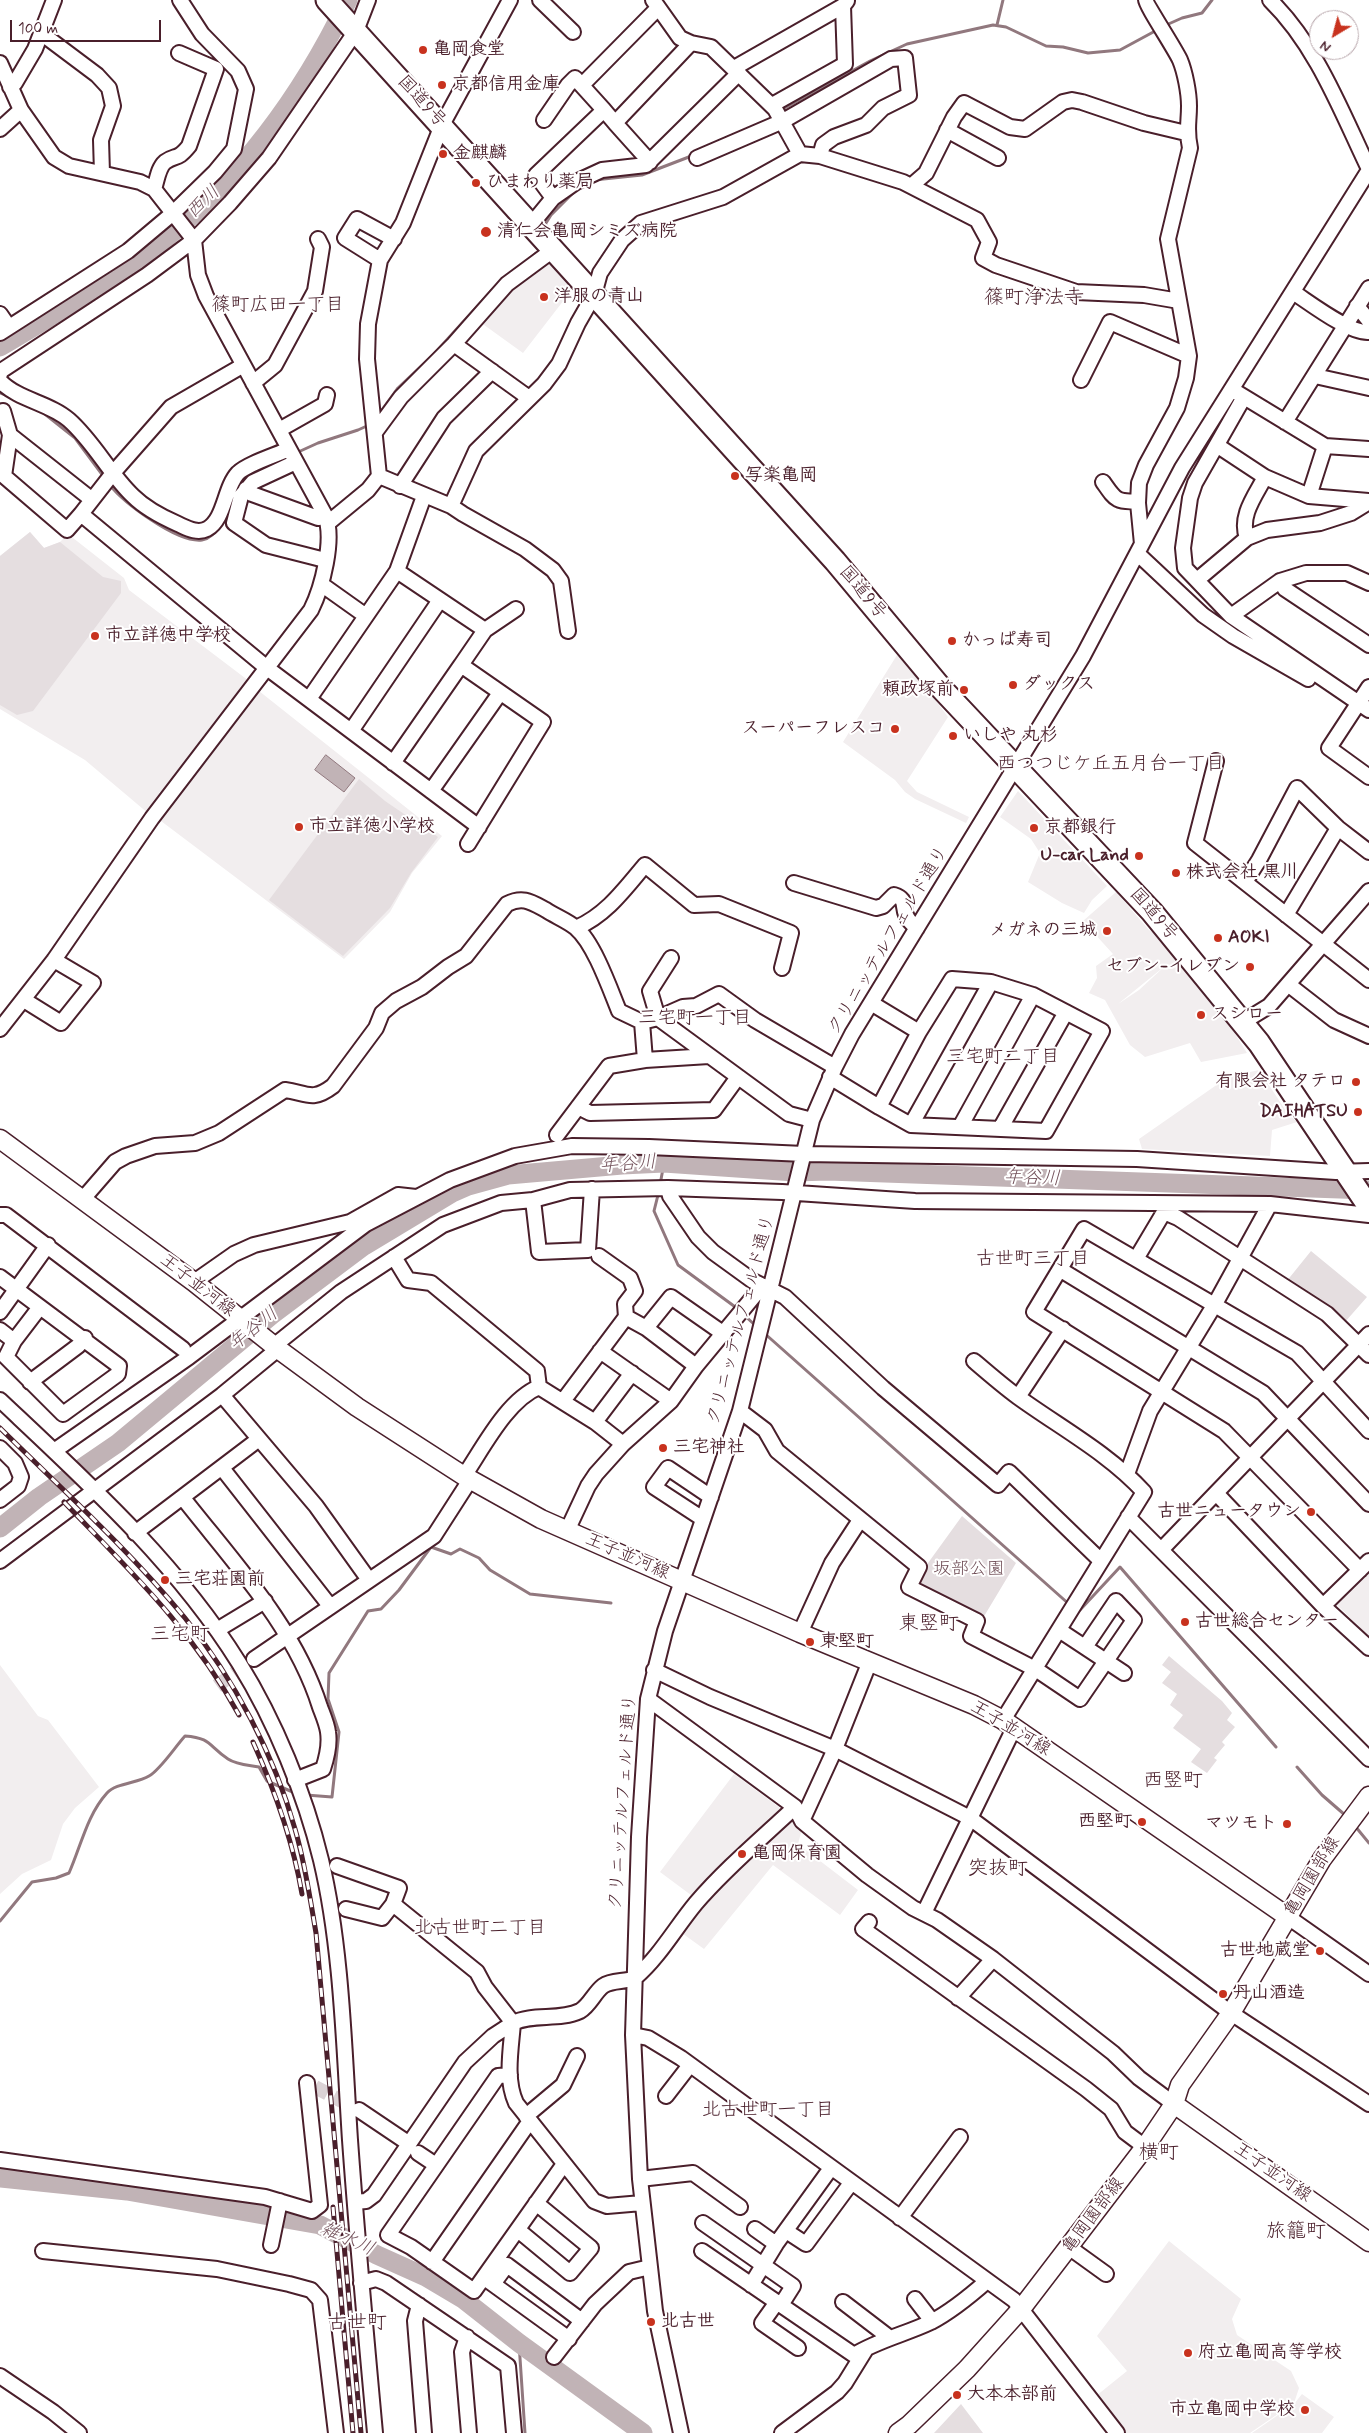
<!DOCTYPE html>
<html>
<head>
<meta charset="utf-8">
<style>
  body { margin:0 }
  #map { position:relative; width:1369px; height:2433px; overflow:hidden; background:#fff; font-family:Mynerve,sans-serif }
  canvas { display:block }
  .north { position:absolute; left:1309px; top:10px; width:50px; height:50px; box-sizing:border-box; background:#fff; border:1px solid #b7a5aa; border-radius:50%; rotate:217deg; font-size:14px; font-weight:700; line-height:20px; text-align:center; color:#4a1f2b }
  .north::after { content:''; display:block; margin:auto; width:18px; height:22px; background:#c8321e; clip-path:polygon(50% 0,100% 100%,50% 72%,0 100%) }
  .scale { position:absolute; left:10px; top:20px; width:151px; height:22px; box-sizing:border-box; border:2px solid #4a1f2b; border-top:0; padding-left:6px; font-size:15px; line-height:18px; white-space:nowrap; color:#4a1f2b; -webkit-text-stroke:4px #fff; paint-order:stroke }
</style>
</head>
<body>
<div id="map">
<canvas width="1369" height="2433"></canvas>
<div class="north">N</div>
<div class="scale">100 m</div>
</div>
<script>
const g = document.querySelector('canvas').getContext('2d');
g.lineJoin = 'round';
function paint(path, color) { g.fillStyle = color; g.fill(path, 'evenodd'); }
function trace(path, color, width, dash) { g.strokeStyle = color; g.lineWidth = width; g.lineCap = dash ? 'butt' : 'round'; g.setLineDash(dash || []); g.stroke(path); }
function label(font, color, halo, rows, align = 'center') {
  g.font = font + ' Mynerve,"Klee One",sans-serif'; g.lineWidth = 4; g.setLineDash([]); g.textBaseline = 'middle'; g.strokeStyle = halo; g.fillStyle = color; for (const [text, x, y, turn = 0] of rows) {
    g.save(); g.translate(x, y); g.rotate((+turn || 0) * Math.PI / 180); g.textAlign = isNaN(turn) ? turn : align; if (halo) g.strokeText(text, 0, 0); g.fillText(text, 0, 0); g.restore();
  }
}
paint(new Path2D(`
  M547 260 574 287 523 353 480 322 514 283Z
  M30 532 44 548 60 542 68 534 124 578 129 590 249 681 149 814 85 760 0 709V556Z
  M897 655 929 691 948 717 907 781 917 792 969 817 966 823 915 799 905 792 895 780 843 742Z
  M259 691 442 836 412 873 390 912 344 959 157 818Z
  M1018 791 1107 886 1092 900 1084 913 1062 903 1028 882 1040 853 1031 839 1000 817Z
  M1116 892 1149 930 1157 935 1224 1016 1247 1053 1201 1062 1190 1043 1145 1057 1130 1045 1105 1000 1089 993 1097 978 1096 966 1113 954 1083 921ZM1165 966 1139 990 1118 1004Z
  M1259 1070 1288 1114 1297 1122 1272 1130 1270 1156 1142 1149 1139 1139 1228 1077Z
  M1369 1565V1636L1337 1605 1334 1599Z
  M0 1665 38 1716 48 1720 99 1787 75 1808 63 1824 51 1860 22 1874 0 1894Z
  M734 1774 803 1825 798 1844 858 1890 840 1915 773 1865 704 1949 675 1928 695 1898 660 1872Z
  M1169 2241 1241 2299 1232 2319 1237 2335 1291 2371 1299 2388 1294 2403 1250 2433H1124L1096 2396 1127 2371 1097 2336Z
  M1302 2394 1334 2417 1322 2433H1252L1294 2404Z`), '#f2eeef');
paint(new Path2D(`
  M30 532 44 548 60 542 103 577 121 581V593L33 711 17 715 0 705V556Z
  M359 779 385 801 438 837 411 873 390 908 343 956 269 900Z
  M1311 1251 1367 1297 1345 1322 1286 1282Z
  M962 1516 1016 1563 983 1618 918 1587 915 1581Z
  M1169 1656 1222 1701 1232 1713 1227 1720 1235 1727 1222 1742 1225 1745 1214 1758 1217 1760 1207 1773 1191 1762 1201 1749 1173 1728 1183 1715 1170 1705 1177 1694 1162 1683 1171 1672 1162 1665Z
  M961 2404 983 2433H934Z`), '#e5dee0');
const water = new Path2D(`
  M326 755 355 778 344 792 315 770Z`);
paint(water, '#c1b3b6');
trace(water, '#91787e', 1);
trace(new Path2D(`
  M997 25 1003 0
  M1164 26 1182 18 1202 13 1212 0
  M781 110 870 61 907 44 993 25 1006 27 1046 46 1063 47 1088 53 1120 50 1157 30
  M594 180 642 175 694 155
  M546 223 551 215 576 190
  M527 261 536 253
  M0 393 11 397
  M41 411 75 438 104 477
  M377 417 398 388 434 354 492 290
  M296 453 318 443 358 430 369 425
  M109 484C124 503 177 543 202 540 211 539 217 531 222 523
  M235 490 247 476 284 459
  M660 1185 664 1163
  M659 1191 654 1211 678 1265 738 1309
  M744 1315 756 1326
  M763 1332 1070 1605
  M1076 1608 1080 1610 1120 1567 1276 1747
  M1297 1767 1322 1795 1345 1815
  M306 1795 332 1797 339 1732 328 1699 329 1673 368 1611 381 1609 399 1590 431 1547 451 1554 460 1549 479 1558 490 1570 530 1594 611 1603
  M1355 1826 1369 1843
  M0 1921 32 1882 56 1878 69 1873C81 1846 87 1815 107 1793 116 1783 138 1783 149 1776 160 1770 175 1747 185 1736 212 1738 208 1746 228 1759 237 1765 248 1765 259 1767L267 1781 295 1793
  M519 2343 525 2433`), '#91787e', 3);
trace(new Path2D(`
  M0 347C56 313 115 281 165 239 244 174 304 92 348 0
  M0 1528 39 1497 118 1443 272 1315 364 1246 452 1193 468 1186 508 1175 622 1165 664 1163 795 1172 828 1171 1368 1190
  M0 2178 127 2191 320 2225 377 2255 426 2277 463 2299 519 2343 643 2433`), '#c1b3b6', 19);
trace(new Path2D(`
  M217 1686 251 1661
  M315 2087 357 2109`), '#dbd2d5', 14, [14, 7]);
const minor = new Path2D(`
  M540 0 573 32
  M653 0 680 38 691 43 711 47 775 109 800 154
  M1270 0C1317 46 1341 111 1369 169
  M41 33 97 75 109 88 113 106 101 140 102 173
  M0 63 21 110 54 157 69 166 140 182 154 189 194 240 198 275 206 296 325 515C335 539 322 588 311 610L152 818 54 960 0 1029
  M734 68 843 6 847 1
  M582 85 658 8
  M10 87 15 83 35 49 54 0
  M772 105 845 64 843 6
  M544 120 568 85 575 78 604 110
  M615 123 650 162
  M0 129 21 110
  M947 130 998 158
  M697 158 783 121 891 59 905 58 909 95 883 108 866 125 834 137 823 145 820 156
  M911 186 926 173 954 117 964 103 1010 127 1025 129 1063 102 1072 100 1082 102 1144 123 1186 133
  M154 189C157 181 158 168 165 162 176 154 177 161 189 146L216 69 179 53
  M553 198 576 182 602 170 646 165 739 73
  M530 226 553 198 536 175 604 110 615 123 691 43
  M380 260 345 238 357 219 394 239
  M1293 292C1310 303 1350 334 1369 332
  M1357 306 1369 321
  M0 314 9 327
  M0 333 128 251 172 214 215 172 234 149 246 89 238 71 202 34 180 0
  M454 344 529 398
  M242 366 171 407 113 473 81 514 267 668 479 827
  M0 374 1 371 147 275 194 240 230 203 269 158 356 31 368 0
  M1315 376 1369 388
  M1081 380 1110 322 1189 356
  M0 381C18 400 50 403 69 420 94 442 109 473 133 496 146 509 162 517 178 524 187 528 197 534 207 529 225 519 224 488 238 473 247 464 276 455 289 449
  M253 383 275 365 315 291 322 247 318 239
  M1236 392 1325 446 1369 449
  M1244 397 1195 483 1190 498 1183 548 1185 568 1231 616 1369 710
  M3 411 10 435 4 476 67 530 81 514
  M1285 422 1369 288
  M279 430 325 404 327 395
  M376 431 401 397 454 344 507 284 553 250
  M10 435 91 499
  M1218 446 1265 477 1309 496 1369 501
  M296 462 253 482 241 496 234 523 266 545 325 560
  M379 476 451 506 463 514 525 549 553 570 561 581 568 631
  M1103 482C1115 499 1116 503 1138 501
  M400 486 444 418 492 371
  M246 489 252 494 318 518 325 515
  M424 496 397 571 485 630 461 665 543 722 468 844
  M1309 496 1325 446
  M451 506 476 451 544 384 559 364 578 323 594 295 600 273 622 240 641 223 723 197 800 154 820 156 903 182 977 220 989 242 983 258 996 265 1076 292 1144 295 1179 301
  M328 523 368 490 379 476 367 359 368 324 380 260 403 223 442 125 510 0
  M1247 538C1239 516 1255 496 1265 477
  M1142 544 1138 503 1139 483 1146 465 1177 408 1186 378 1189 356 1168 239 1190 148C1186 130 1189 123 1189 106 1189 93 1185 72 1180 60 1175 49 1146 5 1146 0
  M1138 554 1203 615 1233 636 1308 679
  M1197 580 1247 538 1267 530 1320 523 1351 513 1369 502
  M1280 581 1285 589 1369 645
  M321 584 366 616
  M1231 616 1280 581 1306 573H1347L1369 583
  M485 630 516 609
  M1369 687 1329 748 1369 777
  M309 699 397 571
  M351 731 440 600
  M1216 761 1195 843 1369 980
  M393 763 461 665
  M431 791 500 693
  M1245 882 1259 860 1297 788 1338 828 1369 852
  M794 883 876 908 883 906 894 895C907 899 902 905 906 915 908 920 913 925 917 928
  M1286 915 1338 828
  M576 928C606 915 624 890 645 865L694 905 719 904 791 933 782 968
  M671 958 650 991 658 1018 789 1114 812 1120
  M952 979 991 982 1033 995 1102 1031 1046 1131 911 1125 879 1107 919 1032Z
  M1289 985 1334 1020 1369 1036
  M24 1000 61 1023 93 983 54 960
  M871 1003 919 1032
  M642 1022 645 1060
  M1243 1022 1269 1006 1369 891
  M830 1077 879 1107
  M578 1107 590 1113 714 1110 738 1077
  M911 1125 991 982
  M960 1127 1033 995
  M1000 1129 1066 1012
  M557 1135 609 1066 645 1060 709 1056
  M668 1188 670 1196 698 1237 713 1252 753 1281 785 1297 883 1388 998 1485 1009 1472 1100 1560
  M82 1200 115 1162 126 1156 155 1146 195 1143 219 1133 285 1090C307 1093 312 1102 333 1086L376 1028 382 1013 396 1001 422 987 448 967 466 956 507 904C523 896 531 902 546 910 555 916 568 921 576 928 594 943 610 989 619 1011L642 1022 658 1018 683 1007 696 1006 719 994 755 1020 835 1067
  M533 1200 539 1252 588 1250 592 1189
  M0 1215H6L183 1349
  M599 1256 630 1278 635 1291 625 1304 626 1317
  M394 1257 408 1280 431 1283 537 1371 539 1387 595 1422 623 1444
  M1136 1259 1164 1212 1178 1218 1327 1314 1369 1355
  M1061 1270 1263 1393 1369 1504
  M0 1277 119 1366 118 1374 63 1414 6 1357 14 1341
  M194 1282 234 1254 254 1245 350 1222 398 1195 416 1197
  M0 1312 48 1245
  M646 1328 671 1297 724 1334
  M0 1330 14 1341 40 1307
  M600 1351 671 1401
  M974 1361C988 1373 1003 1386 1018 1397 1061 1428 1108 1453 1144 1492L1003 1720
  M30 1382 78 1346 85 1338
  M222 1395 316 1506 369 1580
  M1018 1397 1063 1329
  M0 1400C86 1481 176 1562 239 1663 275 1721 305 1794 321 1860 342 1948 344 2049 350 2140 357 2238 366 2335 375 2433
  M563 1401 626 1317 646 1328 696 1366
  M740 1411 765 1430 777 1451 919 1567 909 1587 977 1621 971 1636 1037 1670 1080 1699 1134 1620 1116 1601 1085 1647
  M595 1422 632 1373
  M0 1448 15 1463 21 1477 18 1486 0 1500
  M54 1451 189 1357 366 1224 450 1180 515 1156 572 1146 649 1147 804 1154 1137 1159 1336 1172 1369 1171
  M222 1468 330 1606
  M1127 1474 1150 1411 1215 1304 1270 1204
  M464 1476C483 1448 507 1400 539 1387
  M1216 1493 1323 1606 1369 1648
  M183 1498C234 1563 295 1627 320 1707 323 1715 327 1724 328 1732 330 1745 327 1757 323 1769L295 1780
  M1128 1517 1369 1759
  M703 1519 654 1487 668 1468 711 1497
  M567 1531 588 1486 596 1474 623 1444 671 1401 696 1366 759 1290 770 1289
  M135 1533 259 1439
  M1162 1549 1369 1334
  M0 1561 222 1395 278 1349 280 1341 341 1292 443 1225 501 1203 533 1200 570 1190 668 1188 782 1192 915 1201 1270 1204 1369 1215
  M1360 1570 1224 1431 1034 1312 1084 1229 1297 1353 1369 1431
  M1323 1606 1369 1561
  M217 1630 265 1601
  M1059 1630 1124 1673
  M800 1633 832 1563 860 1520
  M254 1659 434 1536 470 1480
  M654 1670 710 1697 835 1749 970 1818 1231 2013 1369 2104
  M648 1699 795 1807 802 1821 867 1875 913 1908 937 1920 993 1959 1113 2053 1139 2078 1174 2104
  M802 1821 835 1749 870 1661
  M337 1866 399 1888 393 1904 382 1918 346 1909
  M924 1913 1014 1728
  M1288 1917 1369 1974
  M869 1922 863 1929 1086 2089 1111 2109 1125 2132 1145 2147
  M958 1998 993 1959
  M633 2035 648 2038 681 2058 1014 2300 1117 2433
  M510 2075 498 2076 388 2235 411 2247 474 2291 564 2164
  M666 2096 690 2065
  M359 2110 408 2143
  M526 2116 563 2085 577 2056
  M418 2153 436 2165
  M0 2160 265 2197 312 2211 320 2205 307 2083
  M640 2179 693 2173 740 2207
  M355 2202 366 2201 374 2195 465 2062 493 2036 513 2023 485 1987 477 1972 393 1904
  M642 2203 607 2206 594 2201 516 2103C505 2079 511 2049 513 2023 533 2013 559 2021 580 2011 590 2005 594 1993 603 1986 613 1979 627 1983 636 1977 660 1956 676 1927 696 1903 726 1868 762 1838 795 1807
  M900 2218 960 2137
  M703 2223 793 2286 781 2305
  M755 2229 776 2244
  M518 2230 570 2273 591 2248 536 2203
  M786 2231 806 2244 851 2183
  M271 2245 280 2201
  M1070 2248 1106 2274
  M43 2251 217 2269 289 2284 311 2290 320 2300 336 2433
  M702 2251 854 2355C878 2340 906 2334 931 2322 952 2311 970 2296 987 2281
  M432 2262 530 2121
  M486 2279 569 2339
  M361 2283 376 2279 386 2283 508 2366 514 2433
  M493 2284 507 2265 582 2321
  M751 2285 776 2244 831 2168
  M915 2299 932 2321
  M777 2302 762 2323 798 2348
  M843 2302 890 2338
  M419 2305 415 2321 424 2433
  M467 2337 462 2352 469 2433
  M554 2357 595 2304 629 2272 650 2267
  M0 2376 53 2412 79 2433
  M681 2433 655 2311 640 2179 633 2035 639 1837 648 1699 665 1631 740 1411 812 1120 835 1067 852 1034 1083 656 1182 468 1369 170
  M782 2433 837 2392 845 2383 866 2349`);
const major = new Path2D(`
  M0 1139 194 1282 278 1349 357 1407 464 1476 541 1519 800 1633 974 1705 1003 1720 1288 1917
  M1174 2104 1369 2242
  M898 2433 909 2425 967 2369 1021 2309 1145 2147 1174 2104 1180 2085 1231 2013 1322 1859 1369 1796`);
const highway = new Path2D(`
  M327 0 835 561 941 688 1152 912 1259 1043 1369 1207`);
trace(minor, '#4a1f2b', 18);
trace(major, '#4a1f2b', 21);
trace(highway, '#4a1f2b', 25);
trace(minor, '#fff', 14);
trace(major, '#fff', 18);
trace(highway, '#fff', 21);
const rail = new Path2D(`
  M0 1428C63 1490 129 1550 185 1618 234 1679 274 1754 295 1829 305 1863 310 1898 316 1933L361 2433
  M64 1502C131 1572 192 1629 239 1715
  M253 1742C275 1791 293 1841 302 1894
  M333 2207 353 2433`);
trace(rail, '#4a1f2b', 5);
trace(rail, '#fff', 3, [9]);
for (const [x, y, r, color] of [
  [423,50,5,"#c8321e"],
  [442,85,5,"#c8321e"],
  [443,154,5,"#c8321e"],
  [476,183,5,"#c8321e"],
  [486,232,6,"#c8321e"],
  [544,297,5,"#c8321e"],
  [735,476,5,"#c8321e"],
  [95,636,5,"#c8321e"],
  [952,641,5,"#c8321e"],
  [1013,685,5,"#c8321e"],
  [964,690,5,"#c8321e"],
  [895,729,5,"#c8321e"],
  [953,736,5,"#c8321e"],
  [299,827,5,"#c8321e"],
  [1034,828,5,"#c8321e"],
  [1139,856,5,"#c8321e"],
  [1176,873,5,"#c8321e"],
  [1107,931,5,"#c8321e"],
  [1218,938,5,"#c8321e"],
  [1250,967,5,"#c8321e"],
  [1201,1015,5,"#c8321e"],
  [1356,1082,5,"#c8321e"],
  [1358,1112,5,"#c8321e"],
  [663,1448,5,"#c8321e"],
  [1311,1512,5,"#c8321e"],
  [165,1580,5,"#c8321e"],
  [1185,1622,5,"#c8321e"],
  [810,1642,5,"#c8321e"],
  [1142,1822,5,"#c8321e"],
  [1287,1824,5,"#c8321e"],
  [742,1854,5,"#c8321e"],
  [1320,1951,5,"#c8321e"],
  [1223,1994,5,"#c8321e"],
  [651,2322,5,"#c8321e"],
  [1188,2353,5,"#c8321e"],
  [957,2395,5,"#c8321e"],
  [1305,2410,5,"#c8321e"]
]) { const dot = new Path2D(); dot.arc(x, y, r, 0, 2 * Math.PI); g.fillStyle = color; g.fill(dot); trace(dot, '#fff', 2); }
label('bold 18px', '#4a1f2b', '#fff', [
  ["亀岡食堂",433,50],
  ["京都信用金庫",452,85],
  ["金麒麟",453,154],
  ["ひまわり薬局",486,183],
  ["清仁会亀岡シミズ病院",497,232],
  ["洋服の青山",554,297],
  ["写楽亀岡",745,476],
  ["市立詳徳中学校",105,636],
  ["かっぱ寿司",962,641],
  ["ダックス",1023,685],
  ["頼政塚前",954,690,"right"],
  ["スーパーフレスコ",885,729,"right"],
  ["いしや 丸杉",963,736],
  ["市立詳徳小学校",309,827],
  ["京都銀行",1044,828],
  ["U-car Land",1129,856,"right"],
  ["株式会社 黒川",1186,873],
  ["メガネの三城",1097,931,"right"],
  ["AOKI",1228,938],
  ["セブン-イレブン",1240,967,"right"],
  ["スシロー",1211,1015],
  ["有限会社 タテロ",1346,1082,"right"],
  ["DAIHATSU",1348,1112,"right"],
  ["三宅神社",673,1448],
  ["古世ニュータウン",1301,1512,"right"],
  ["三宅荘園前",175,1580],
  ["古世総合センター",1195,1622],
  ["東堅町",820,1642],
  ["西堅町",1132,1822,"right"],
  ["マツモト",1277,1824,"right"],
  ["亀岡保育園",752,1854],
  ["古世地蔵堂",1310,1951,"right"],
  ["丹山酒造",1233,1994],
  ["北古世",661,2322],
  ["府立亀岡高等学校",1198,2353],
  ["大本本部前",967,2395],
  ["市立亀岡中学校",1295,2410,"right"]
], 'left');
label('18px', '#4a1f2b', '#fff', [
  ["国道9号",421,102,48],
  ["国道9号",862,593,50],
  ["国道9号",1153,915,49],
  ["クリニッテルフェルド通り",889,941,-59],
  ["王子並河線",197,1286,38],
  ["クリニッテルフェルド通り",742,1320,-75],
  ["王子並河線",627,1557,24],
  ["王子並河線",1010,1729,31],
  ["クリニッテルフェルド通り",624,1802,-86],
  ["亀岡園部線",1313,1877,-59],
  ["王子並河線",1272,2173,35],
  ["亀岡園部線",1094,2216,-53]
]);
label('18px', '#714f58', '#fff', [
  ["坂部公園",969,1570]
]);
label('italic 19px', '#74535c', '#fff', [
  ["西川",204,203,-44],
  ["年谷川",628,1165,-4],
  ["年谷川",1032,1179,2],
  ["年谷川",254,1330,-39],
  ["雑水川",347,2240,24]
]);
label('19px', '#4a1f2b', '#fff', [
  ["篠町広田一丁目",278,306],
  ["西つつじケ丘五月台一丁目",1111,765],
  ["三宅町一丁目",695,1019],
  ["三宅町二丁目",1003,1058],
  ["古世町三丁目",1033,1260],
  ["北古世町二丁目",480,1929],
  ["北古世町一丁目",768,2111]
]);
label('20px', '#4a1f2b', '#fff', [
  ["篠町浄法寺",1034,299],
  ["東竪町",929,1625],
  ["三宅町",180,1636],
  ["西竪町",1173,1782],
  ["突抜町",998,1870],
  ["横町",1159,2154],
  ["旅籠町",1296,2233],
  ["古世町",357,2324]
]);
</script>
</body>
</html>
